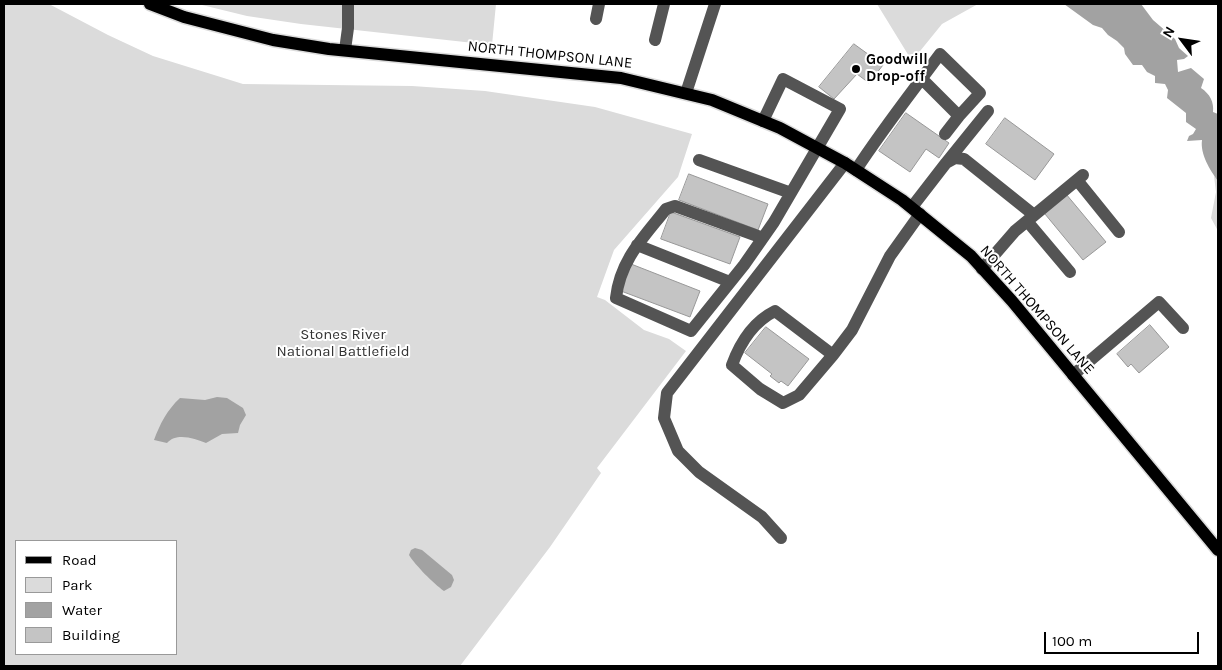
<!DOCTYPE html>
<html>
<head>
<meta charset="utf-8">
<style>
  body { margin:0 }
  #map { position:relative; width:1222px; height:670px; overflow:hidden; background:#fff; font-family:Karla,sans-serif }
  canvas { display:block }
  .frame { position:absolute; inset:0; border:5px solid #000; pointer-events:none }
  .legend { position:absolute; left:15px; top:540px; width:162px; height:115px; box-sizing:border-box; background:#fff; border:1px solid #999; margin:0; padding:6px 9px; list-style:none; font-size:15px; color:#000 }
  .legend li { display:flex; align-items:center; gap:10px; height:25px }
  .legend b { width:25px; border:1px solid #999 }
  .north { position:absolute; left:1157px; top:15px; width:50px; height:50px; -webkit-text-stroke:4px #fff; paint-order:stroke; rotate:301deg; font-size:14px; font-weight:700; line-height:20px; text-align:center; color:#000 }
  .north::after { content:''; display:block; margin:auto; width:18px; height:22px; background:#000; clip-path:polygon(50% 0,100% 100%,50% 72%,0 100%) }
  .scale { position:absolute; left:1044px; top:632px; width:155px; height:22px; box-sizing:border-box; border:2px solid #000; border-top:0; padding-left:6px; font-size:15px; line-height:18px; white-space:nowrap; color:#000; -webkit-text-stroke:4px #fff; paint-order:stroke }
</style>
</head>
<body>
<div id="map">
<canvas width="1222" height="670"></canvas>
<div class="frame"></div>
<ul class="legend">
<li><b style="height:6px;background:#000"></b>Road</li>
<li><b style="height:14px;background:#dbdbdb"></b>Park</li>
<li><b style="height:14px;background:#a2a2a2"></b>Water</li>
<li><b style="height:14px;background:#c4c4c4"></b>Building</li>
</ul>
<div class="north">N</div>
<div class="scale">100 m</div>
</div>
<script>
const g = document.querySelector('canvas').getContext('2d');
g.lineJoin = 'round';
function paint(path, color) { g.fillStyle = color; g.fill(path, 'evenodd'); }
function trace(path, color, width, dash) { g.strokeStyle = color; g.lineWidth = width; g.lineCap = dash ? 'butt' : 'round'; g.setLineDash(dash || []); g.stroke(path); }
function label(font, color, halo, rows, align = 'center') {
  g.font = font + ' Karla,sans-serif'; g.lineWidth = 4; g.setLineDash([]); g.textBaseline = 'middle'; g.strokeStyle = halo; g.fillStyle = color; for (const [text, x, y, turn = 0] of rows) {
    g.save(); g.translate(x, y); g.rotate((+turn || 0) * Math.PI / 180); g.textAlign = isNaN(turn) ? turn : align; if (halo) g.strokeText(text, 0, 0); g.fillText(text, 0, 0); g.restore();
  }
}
paint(new Path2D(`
  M4 4H49L108 35 153 56 243 84 412 86 485 91 595 107 692 134 678 177 614 250 597 297 605 300 644 330 669 339 686 351 597 468 601 473 550 547 460 666H4ZM16 541H176V654H16Z
  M198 4H496L492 45 301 24 247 16Z
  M877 4H978L942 24 912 61Z
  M1214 176 1218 181V231L1211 218 1216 192Z`), '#dbdbdb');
paint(new Path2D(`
  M1064 4H1141L1153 20 1175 39 1179 48 1188 56 1184 59 1177 60 1178 72 1191 68 1204 79 1201 88C1210 94 1214 102 1213 112L1218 114V181C1210 170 1200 154 1202 140L1187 141 1189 136 1193 134 1196 129 1186 122V113L1167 98 1168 90 1165 84 1155 83V76L1147 72 1142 65H1133L1125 54 1124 48 1117 41 1108 35 1102 28 1093 25Z
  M217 397 227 398 243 408 246 415 240 425 238 433 222 434 206 443C195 439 177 432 167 443L154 440C160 424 167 410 180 398L205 400Z
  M415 548 422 550 452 575 454 580 451 587 444 591C433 583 416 566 409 555L411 550Z`), '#a2a2a2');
const building = new Path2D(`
  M854 44 883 65 869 83 857 74 834 99 819 87Z
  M906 113 949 143 939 158 926 149 910 172 879 151Z
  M1005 118 1054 154 1035 180 986 144Z
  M689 174 768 204 758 230 679 200Z
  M1066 194 1106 242 1083 260 1045 214Z
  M671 212 740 237 730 264 661 239Z
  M631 264 700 291 690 317 621 291Z
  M1150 325 1169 347 1139 373 1131 364 1128 367 1117 354Z
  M766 327 809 359 788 386 781 381 779 383 770 376 772 374 745 353Z`);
paint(building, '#c4c4c4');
trace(building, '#989898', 1);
const major = new Path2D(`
  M150 4 184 17 273 40 329 49 621 78 712 100 780 128 845 163 902 200 971 256 1012 301 1218 550`);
trace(major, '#dbdbdb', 15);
trace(new Path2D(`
  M596 19 599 4
  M655 40 664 4
  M345 50 348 28V4
  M686 93 715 4
  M945 134 959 116
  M699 160 791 193
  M946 163 988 111
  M856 170C882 130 912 92 940 54L980 93 959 116 922 79
  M1077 180 1119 232
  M912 207 946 163 955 158 964 159 1034 215
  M1027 221 1070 272
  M763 238 675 206 666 209C644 237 620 260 616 298L691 331 744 265 774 222 840 109 783 79 763 121
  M637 245 730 282
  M982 269 1015 231 1083 175
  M833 355 775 311C753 322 740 343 732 365L760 389 783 403 799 395 833 355 852 330 890 256 920 214
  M1073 375 1159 302 1183 328
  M781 538 762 517 699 472 678 451 664 418 667 393 845 163`), '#545454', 12);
trace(major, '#000', 12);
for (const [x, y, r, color] of [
  [856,69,5,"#000"]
]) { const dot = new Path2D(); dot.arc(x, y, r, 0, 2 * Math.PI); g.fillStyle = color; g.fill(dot); trace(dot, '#fff', 2); }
label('15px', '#000', '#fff', [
  ["NORTH THOMPSON LANE",550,55,6],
  ["NORTH THOMPSON LANE",1037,310,49]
]);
label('bold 15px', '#000', '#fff', [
  ["Goodwill",866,60],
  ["Drop-off",866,77]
], 'left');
label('15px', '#323232', '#fff', [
  ["Stones River",343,335],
  ["National Battlefield",343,352]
]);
</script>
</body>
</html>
